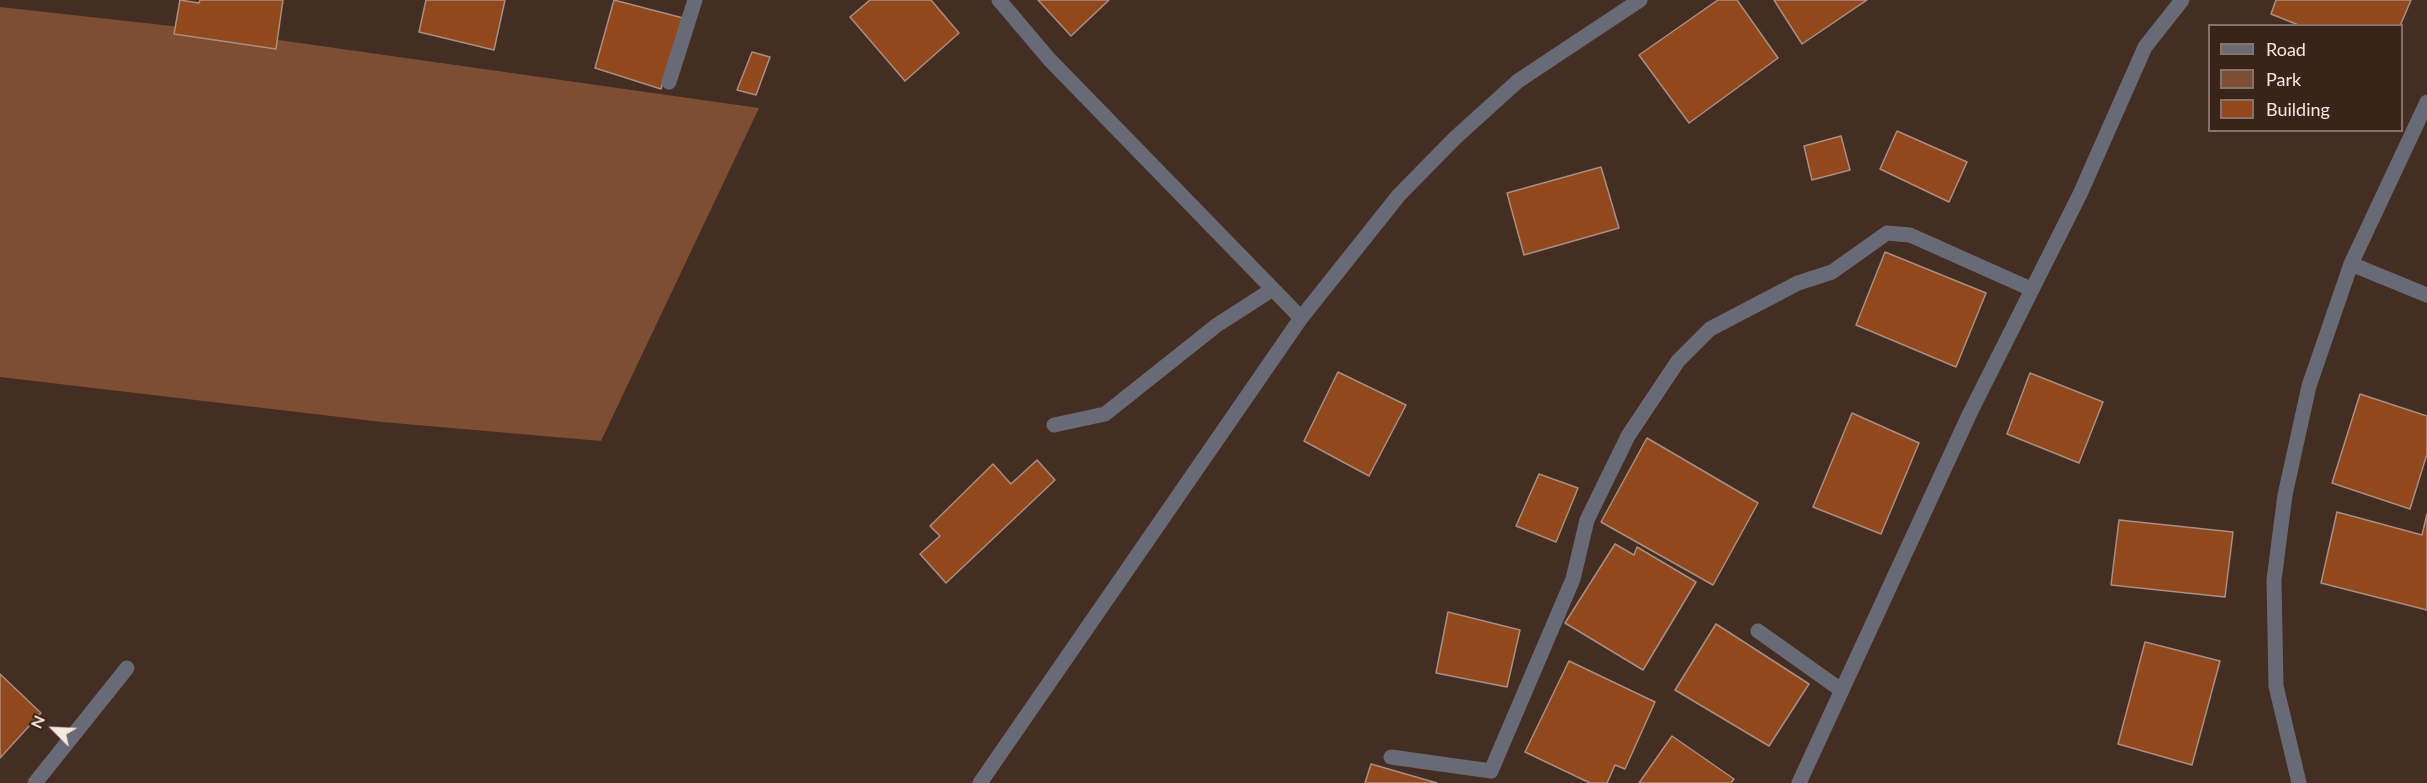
<!DOCTYPE html>
<html>
<head>
<meta charset="utf-8">
<style>
  body { margin:0 }
  #map { position:relative; width:2427px; height:783px; overflow:hidden; background:#442e23; font-family:Lato,sans-serif }
  canvas { display:block }
  .legend { position:absolute; left:2208px; top:24px; width:195px; height:108px; box-sizing:border-box; background:#3a2419; border:2px solid #857269; margin:0; padding:8px 10px; list-style:none; font-size:18px; color:#f6e7e0 }
  .legend li { display:flex; align-items:center; gap:12px; height:30px }
  .legend b { width:30px; border:2px solid #857269 }
  .north { position:absolute; left:24px; top:699px; width:60px; height:60px; -webkit-text-stroke:4px #3a2419; paint-order:stroke; rotate:294deg; font-size:16px; font-weight:700; line-height:24px; text-align:center; color:#f6e7e0 }
  .north::after { content:''; display:block; margin:auto; width:21px; height:27px; background:#f6e7e0; clip-path:polygon(50% 0,100% 100%,50% 72%,0 100%) }
</style>
</head>
<body>
<div id="map">
<canvas width="2427" height="783"></canvas>
<ul class="legend">
<li><b style="height:8px;background:#686b76"></b>Road</li>
<li><b style="height:16px;background:#7d4d34"></b>Park</li>
<li><b style="height:16px;background:#92481d"></b>Building</li>
</ul>
<div class="north">N</div>
</div>
<script>
const g = document.querySelector('canvas').getContext('2d');
g.lineJoin = 'round';
function paint(path, color) { g.fillStyle = color; g.fill(path, 'evenodd'); }
function trace(path, color, width, dash) { g.strokeStyle = color; g.lineWidth = width; g.lineCap = dash ? 'butt' : 'round'; g.setLineDash(dash || []); g.stroke(path); }
paint(new Path2D(`
  M0 7 208 30 759 108 601 441 382 422 0 377Z`), '#7d4d34');
const building = new Path2D(`
  M180 0 199 3 200 0H283L276 49 174 34Z
  M426 0H505L494 50 419 32Z
  M614 0 683 18 661 89 595 68Z
  M870 0H931L959 33 905 81 850 17Z
  M1038 0H1109L1071 36Z
  M1718 0H1737L1778 58 1689 123 1639 55Z
  M1774 0H1867L1802 44Z
  M2276 0H2411L2400 26H2301L2271 14Z
  M752 52 770 57 756 95 737 90Z
  M1897 131 1967 162 1949 202 1880 169Z
  M1841 136 1850 170 1812 180 1804 146Z
  M1601 167 1619 228 1524 255 1507 193Z
  M1885 252 1986 293 1956 367 1856 325Z
  M1338 372 1406 405 1369 476 1304 441Z
  M2030 373 2103 402 2079 463 2007 434Z
  M2360 394 2427 416V454L2410 509 2332 483Z
  M1852 413 1919 443 1881 534 1813 507Z
  M1647 438 1758 503 1713 585 1601 522Z
  M1037 460 1055 480 946 583 920 554 940 536 930 526 993 464 1011 484Z
  M1539 474 1578 488 1556 542 1516 526Z
  M2337 512 2422 535 2427 514V610L2321 583Z
  M2119 520 2233 532 2225 597 2111 585Z
  M1615 544 1634 555 1637 547 1696 582 1643 670 1565 623Z
  M1448 612 1520 630 1507 687 1436 673Z
  M1716 624 1809 684 1769 746 1675 690Z
  M2145 642 2220 661 2192 765 2118 744Z
  M1569 661 1655 702 1625 769 1615 765 1607 783H1590L1525 752Z
  M0 674 41 713 0 758Z
  M1672 736 1734 779 1731 783H1639Z
  M1371 764 1437 783H1365Z`);
paint(building, '#92481d');
trace(building, '#a98e81', 1.5);
trace(new Path2D(`
  M999 0 1049 59 1301 318
  M669 82 695 0
  M2351 264 2427 295
  M1054 425 1105 414 1217 325 1273 289
  M1758 631 1841 690
  M1391 757 1491 771 1573 579 1587 520 1628 436 1678 361 1710 329 1798 283 1832 272 1887 233 1910 235 2031 289
  M35 783 127 668
  M980 783 1301 318 1399 195 1455 138 1518 81 1640 0
  M1799 783 1970 413 2080 194 2145 47 2182 0
  M2299 783 2276 686 2274 580 2285 495 2309 386 2351 264 2427 102`), '#686b76', 15);
</script>
</body>
</html>
